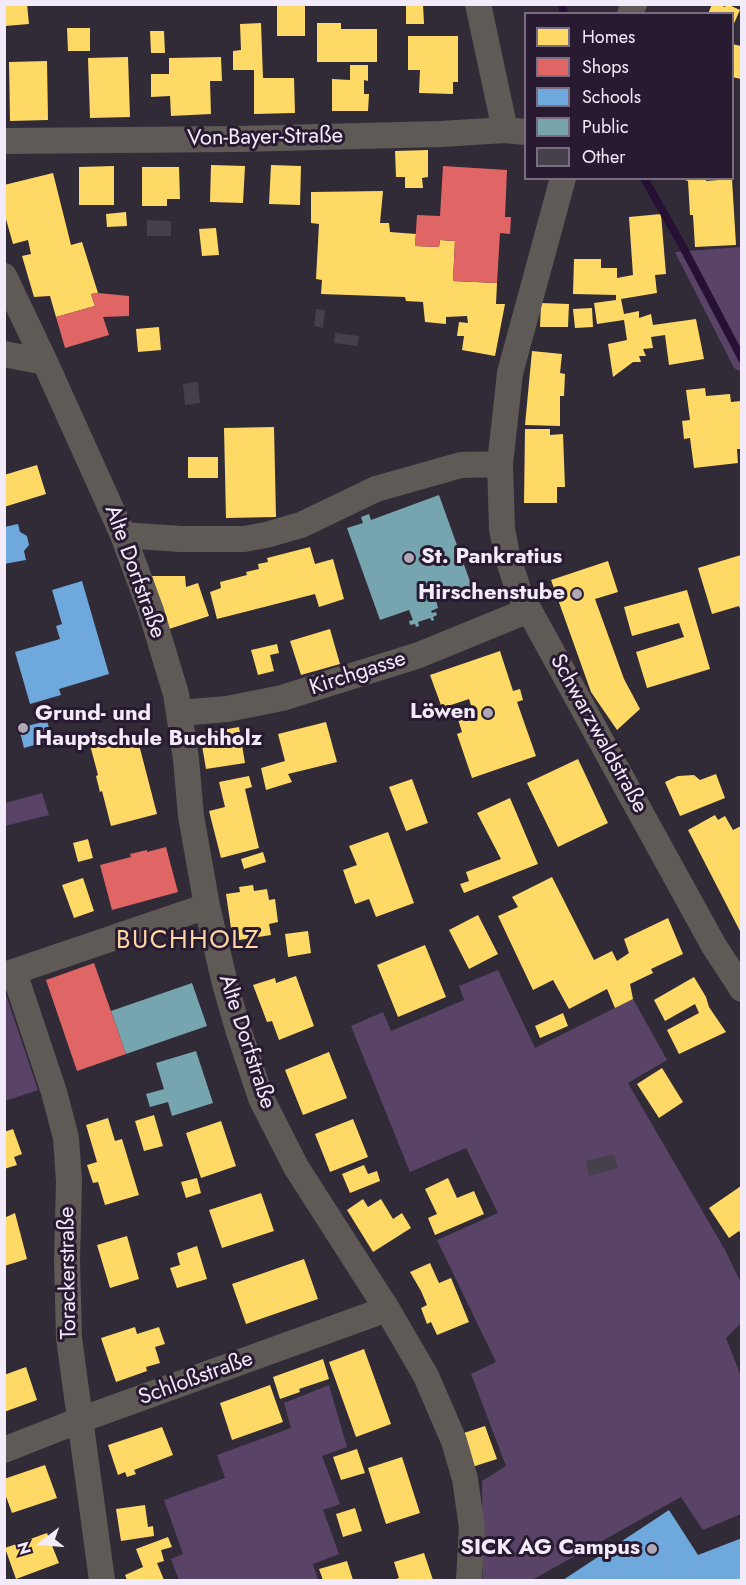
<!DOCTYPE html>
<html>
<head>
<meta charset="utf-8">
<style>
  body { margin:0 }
  #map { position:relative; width:746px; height:1585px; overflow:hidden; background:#312a37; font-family:Jost,sans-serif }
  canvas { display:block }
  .frame { position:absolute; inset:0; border:6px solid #f3ebfa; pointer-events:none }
  .legend { position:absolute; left:524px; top:12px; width:210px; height:168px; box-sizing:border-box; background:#281b31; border:2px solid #796e81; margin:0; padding:8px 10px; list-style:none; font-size:18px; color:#f3ebfa }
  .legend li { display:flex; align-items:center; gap:12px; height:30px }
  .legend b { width:30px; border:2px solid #796e81 }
  .north { position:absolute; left:12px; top:1513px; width:60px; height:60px; -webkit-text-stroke:4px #281b31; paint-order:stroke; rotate:254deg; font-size:16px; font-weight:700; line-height:24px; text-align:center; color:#f3ebfa }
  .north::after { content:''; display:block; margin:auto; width:21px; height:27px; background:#f3ebfa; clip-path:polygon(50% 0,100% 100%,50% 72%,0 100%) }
</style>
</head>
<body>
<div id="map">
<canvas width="746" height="1585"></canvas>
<div class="frame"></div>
<ul class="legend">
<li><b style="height:16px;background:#ffd966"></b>Homes</li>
<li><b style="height:16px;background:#e06666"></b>Shops</li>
<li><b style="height:16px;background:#6fa8dc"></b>Schools</li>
<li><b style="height:16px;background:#76a5af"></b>Public</li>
<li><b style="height:16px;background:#46404b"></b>Other</li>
</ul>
<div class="north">N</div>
</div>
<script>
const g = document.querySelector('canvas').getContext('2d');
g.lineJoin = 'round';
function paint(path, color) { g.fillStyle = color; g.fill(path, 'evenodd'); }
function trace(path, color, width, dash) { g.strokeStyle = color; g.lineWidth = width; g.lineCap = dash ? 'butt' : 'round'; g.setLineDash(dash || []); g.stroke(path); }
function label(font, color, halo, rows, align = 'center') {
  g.font = font + ' Jost,sans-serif'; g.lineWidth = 6; g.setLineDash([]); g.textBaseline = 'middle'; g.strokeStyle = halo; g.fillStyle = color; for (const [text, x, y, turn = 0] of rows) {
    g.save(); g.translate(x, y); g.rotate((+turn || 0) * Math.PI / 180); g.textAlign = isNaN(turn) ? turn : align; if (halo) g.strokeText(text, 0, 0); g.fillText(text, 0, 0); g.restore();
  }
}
paint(new Path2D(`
  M741 247H742L741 372 734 368 675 252Z
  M42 793 49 815 5 826V803Z
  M498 970 535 1048 633 999 667 1060 628 1083 725 1250 741 1283V1323L726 1338 741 1376V1514L703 1530 681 1497 532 1580H483L482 1481 506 1466 471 1374 496 1362 437 1240 498 1213 466 1148 410 1172 351 1026 383 1012 391 1031 464 1000 459 986Z
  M4 989 38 1090 5 1101H4Z
  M329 1385 347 1447 322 1456 340 1504 323 1510 339 1554 313 1564 318 1580H179L171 1559 183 1554 164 1500 225 1478 217 1455 291 1428 284 1403Z`), '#594468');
paint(new Path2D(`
  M5 4H27L29 24 5 26Z
  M277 4H305V36H277Z
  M406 4H423L424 24H406Z
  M712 4H718L725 7 727 4 740 10 732 28V14H708Z
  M261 23 263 78H294L295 113 254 114V70H233V51L241 50 240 24Z
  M317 23H341V29H377V62H317Z
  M67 28H90V51H68Z
  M150 31H164L165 53H151Z
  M408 36H458V82H453V94L419 93 420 70H408Z
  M732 44 741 46V79L732 77Z
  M128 57 130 117 90 118 88 58Z
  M221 57 222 81H210L211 114 171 116 170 96 151 97V74H169V58Z
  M47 61 48 120 10 121 9 62Z
  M350 65H368V81L364 80V94H369L368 111H332V79L350 80Z
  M428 150V177L422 178 423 188H405V177H396L395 151Z
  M211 165 245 166 243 203 210 202Z
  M271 165 301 166 300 205 269 204Z
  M114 166V205H79V167Z
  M142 167H179L180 199H167V206H142Z
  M53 173 71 245 82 242 98 293 91 294 95 306 56 317 50 296 34 297 22 256 31 254 28 240 13 244 4 212V185Z
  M679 178H706V181L732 179 736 245 695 247 693 215H690L688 181Z
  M383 191 380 223H389L390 232 416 234 415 246 439 247 440 240 455 241 453 281 497 283 496 304H505L495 356 462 350 464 336H457L459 322 468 323 467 316 446 317V324L425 322 423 302 406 301 405 297 321 294 322 280 316 279 319 224 311 223V192Z
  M126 212 127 226 107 227 106 214Z
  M661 214 666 274 655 275 657 293 621 299 624 314 639 311V318L651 314 653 325 696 319 704 359 669 365 665 335 651 337 653 348 643 349 646 356H639L641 362H633L613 377 608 344 627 340 624 320 597 324 594 303 616 300V295L573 294 574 259H601V268H617V278L633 275 629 217Z
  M216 228 219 255 202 256 199 229Z
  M541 303 569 304 568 327H540Z
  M592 308 593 327 575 328 573 309Z
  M159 327 161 350 138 352 136 329Z
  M532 351 562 354 560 373 565 374 564 396H560V426L525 425Z
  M705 388 706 396 730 394 731 402 741 401V449H737L738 463 694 468 690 438 684 439 683 429 682 421 690 420 686 390Z
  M274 427 276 517 226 518 224 428Z
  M525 429H550V435L563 434 565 487H557V503H524Z
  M188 457H218V478H188Z
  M37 465 46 494 4 507V475Z
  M310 547 315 564 333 559 344 599 319 607 315 594 217 619 210 592 221 588 220 582 247 575 246 572 259 569 258 564 268 562 267 558Z
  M741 555V612L739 606 712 614 698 568Z
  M608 561 618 592 595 599 624 679 640 709 617 730 591 692 551 580Z
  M152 576H185L186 587 198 583 209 616 169 629Z
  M687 590 710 669 647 688 636 652 684 637 679 623 632 636 624 607Z
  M330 629 340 664 301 675 290 641Z
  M277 644 279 653 270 655 274 671 258 675 251 650Z
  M500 651 513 691 520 689 523 700 517 702 536 756 472 778 457 734 462 732 455 710 471 705 469 699 442 708 430 675Z
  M326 722 337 762 288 774 292 782 266 790 261 768 285 761 278 734Z
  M239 727 245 763 206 769 200 734Z
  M136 733 157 814 111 826 102 791 100 792 96 776 98 775 90 745Z
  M578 759 608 823 558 847 527 783Z
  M716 774 725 798 680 816 665 782 678 776 694 775 700 780Z
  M249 776 252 787 245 789 259 848 221 858 209 811 225 807 219 782Z
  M412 779 428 823 406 831 389 787Z
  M510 798 538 864 464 893 460 884 469 881 466 872 501 859 477 813Z
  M715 815 718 820 725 816 733 830 741 826V933L688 830Z
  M388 832 414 903 376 917 369 899 355 904 343 870 357 865 349 846Z
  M88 839 93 858 78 862 73 843Z
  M263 852 266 862 244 869 241 859Z
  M552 877 594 960 612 951 617 961 629 953 624 939 668 918 683 954 651 969 653 973 630 984 633 999 615 1008 607 989 569 1009 553 980 533 990 498 916 518 907 512 897Z
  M83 878 94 911 74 918 62 885Z
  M253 885 254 891 267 889 269 900 275 899 278 922 269 924 271 935 239 940 238 927 231 928 226 894 240 892 239 887Z
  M478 915 498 954 469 969 449 930Z
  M308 931 311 953 288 957 285 934Z
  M425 945 446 997 398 1017 377 965Z
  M296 976 314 1026 279 1040 272 1021 267 1022 253 985 275 978 276 983Z
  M694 977 706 997 709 1007 726 1032 679 1054 667 1030 699 1013 695 1004 665 1021 654 1000Z
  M563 1013 568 1026 540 1038 535 1026Z
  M329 1052 347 1098 303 1115 285 1070Z
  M662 1068 683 1102 659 1118 637 1084Z
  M154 1115 163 1146 144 1151 135 1121Z
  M108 1118 115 1141 122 1139 139 1195 105 1205 98 1182 93 1183 87 1165 97 1162 86 1125Z
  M353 1119 368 1157 330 1172 315 1134Z
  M221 1121 236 1166 201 1178 186 1133Z
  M13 1129 22 1154 14 1157 17 1165 4 1169V1132Z
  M364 1165 368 1174 377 1171 380 1181 350 1193 342 1174Z
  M197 1178 201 1193 186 1198 181 1182Z
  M448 1178 457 1198 474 1191 484 1214 435 1235 428 1218 437 1214 425 1189Z
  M741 1186V1234L739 1231 729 1238 709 1208Z
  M261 1193 274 1231 222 1248 209 1210Z
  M363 1199 368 1207 381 1199 393 1219 402 1213 411 1228 373 1252 347 1210Z
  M15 1213 27 1259 4 1266V1218Z
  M127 1236 139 1279 110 1288 97 1245Z
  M197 1246 207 1279 177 1288 170 1268 180 1265 177 1253Z
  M304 1259 318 1299 246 1324 232 1284Z
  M430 1263 439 1283 451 1278 469 1322 437 1335 431 1322 427 1324 421 1308 427 1305 421 1291 410 1272Z
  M135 1327 137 1334 159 1327 165 1344 155 1347 160 1363 146 1367 147 1371 116 1382 101 1338Z
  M364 1349 391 1424 356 1437 329 1362Z
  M323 1359 329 1379 299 1389 300 1392 280 1399 273 1377Z
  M26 1367 37 1400 4 1412V1375Z
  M270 1385 283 1422 232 1440 220 1403Z
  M485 1426 497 1459 472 1467 461 1434Z
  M162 1427 173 1455 134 1470 136 1474 127 1477 125 1472 118 1475 108 1445Z
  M357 1449 365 1473 341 1480 333 1457Z
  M402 1457 420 1513 386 1524 368 1468Z
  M45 1465 57 1498 12 1513 4 1491V1479Z
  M145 1505 148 1527 153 1526 154 1536 121 1541 116 1509Z
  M355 1508 362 1531 343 1537 336 1514Z
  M47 1533 59 1563 16 1579 5 1548Z
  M168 1537 172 1547 161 1550 164 1561 157 1563 164 1580H127L125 1575 143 1567 136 1549Z
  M424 1553 433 1580H393L399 1578 394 1562Z
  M347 1561 353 1580H323L319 1569Z`), '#ffd966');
paint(new Path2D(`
  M443 166 507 170 505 217H511L510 234 500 233 497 283 453 281 455 241 440 240 439 247 415 246 417 215 440 216Z
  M98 293 129 296V316L103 317 109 335 65 348 56 317 95 306 91 294Z
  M166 847 178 892 112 910 100 865 131 857 130 854 147 850V852Z
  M94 963 126 1054 77 1071 46 980Z`), '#e06666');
paint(new Path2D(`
  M18 524 20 532 27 536 29 545 24 551 26 560 4 564V527Z
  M82 581 109 674 59 689 61 695 30 704 15 652 60 639 56 626 62 624 52 590Z
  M47 721 50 731 42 733 45 742 24 748 19 728Z
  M669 1510 698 1555 742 1538V1580H563Z`), '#6fa8dc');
paint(new Path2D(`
  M439 495 472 587 436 600 438 608 431 611 432 613 436 612 437 615 433 617 434 620 432 621 430 618 418 622 419 626 416 627 415 624 410 625 409 621 413 620 409 610 380 620 347 528 363 523 361 517 369 514 371 520Z
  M192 983 207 1026 126 1054 111 1011Z
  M196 1051 213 1103 172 1116 168 1102 150 1107 146 1094 164 1089 156 1063Z`), '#76a5af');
trace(new Path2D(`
  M562 4 564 14
  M644 178 683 247 742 359`), '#261135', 8);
paint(new Path2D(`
  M147 220 171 221V236H147Z
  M316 309 325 310 323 328 314 326Z
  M335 333 359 336 357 346 334 343Z
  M198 382 200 403 185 405 183 384Z
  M614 1154 618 1168 589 1176 586 1161Z`), '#46404b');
trace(new Path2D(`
  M478 4 505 130
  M630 14 634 4
  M4 141 238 139 441 134 505 130 526 132
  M563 178 510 373 500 464 502 529 507 555 519 592 529 610 714 946 742 989
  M4 276 45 362 123 535 151 611 176 694 186 759 191 816 207 906 225 984 238 1029 261 1098 296 1167 387 1309 426 1376 454 1441 465 1479 472 1528 469 1580
  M4 354 45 362
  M123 535 181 539H244L266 535 301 525 376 489 461 465 500 464
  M180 713 227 709 282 698 419 655 529 610
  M14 972 54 1092 66 1138 69 1181 67 1261 69 1338 102 1580
  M4 975 207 906
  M4 1450 80 1420 387 1309`), '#5f5a56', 26);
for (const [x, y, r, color] of [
  [409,558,6,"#afa7b6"],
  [577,594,6,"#afa7b6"],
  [488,713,6,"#afa7b6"],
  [23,728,6,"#afa7b6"],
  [652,1549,6,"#afa7b6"]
]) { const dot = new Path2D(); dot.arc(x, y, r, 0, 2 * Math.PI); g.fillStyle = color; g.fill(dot); trace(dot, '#281b31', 2); }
label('22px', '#f3ebfa', '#281b31', [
  ["Von-Bayer-Straße",265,138,-1],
  ["Alte Dorfstraße",134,572,70],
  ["Kirchgasse",358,674,-18],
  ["Schwarzwaldstraße",598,734,61],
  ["Alte Dorfstraße",246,1042,72],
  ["Torackerstraße",69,1273,-91],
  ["Schloßstraße",196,1379,-20]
]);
label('bold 22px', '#f3ebfa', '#281b31', [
  ["St. Pankratius",421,558,"left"],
  ["Hirschenstube",565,594],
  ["Löwen",476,713],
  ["Grund- und",35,715,"left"],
  ["Hauptschule Buchholz",35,740,"left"],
  ["SICK AG Campus",640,1549]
], 'right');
g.letterSpacing = '1.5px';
label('26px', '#fed6a2', '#281b31', [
  ["BUCHHOLZ",188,942]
]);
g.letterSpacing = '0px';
</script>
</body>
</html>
